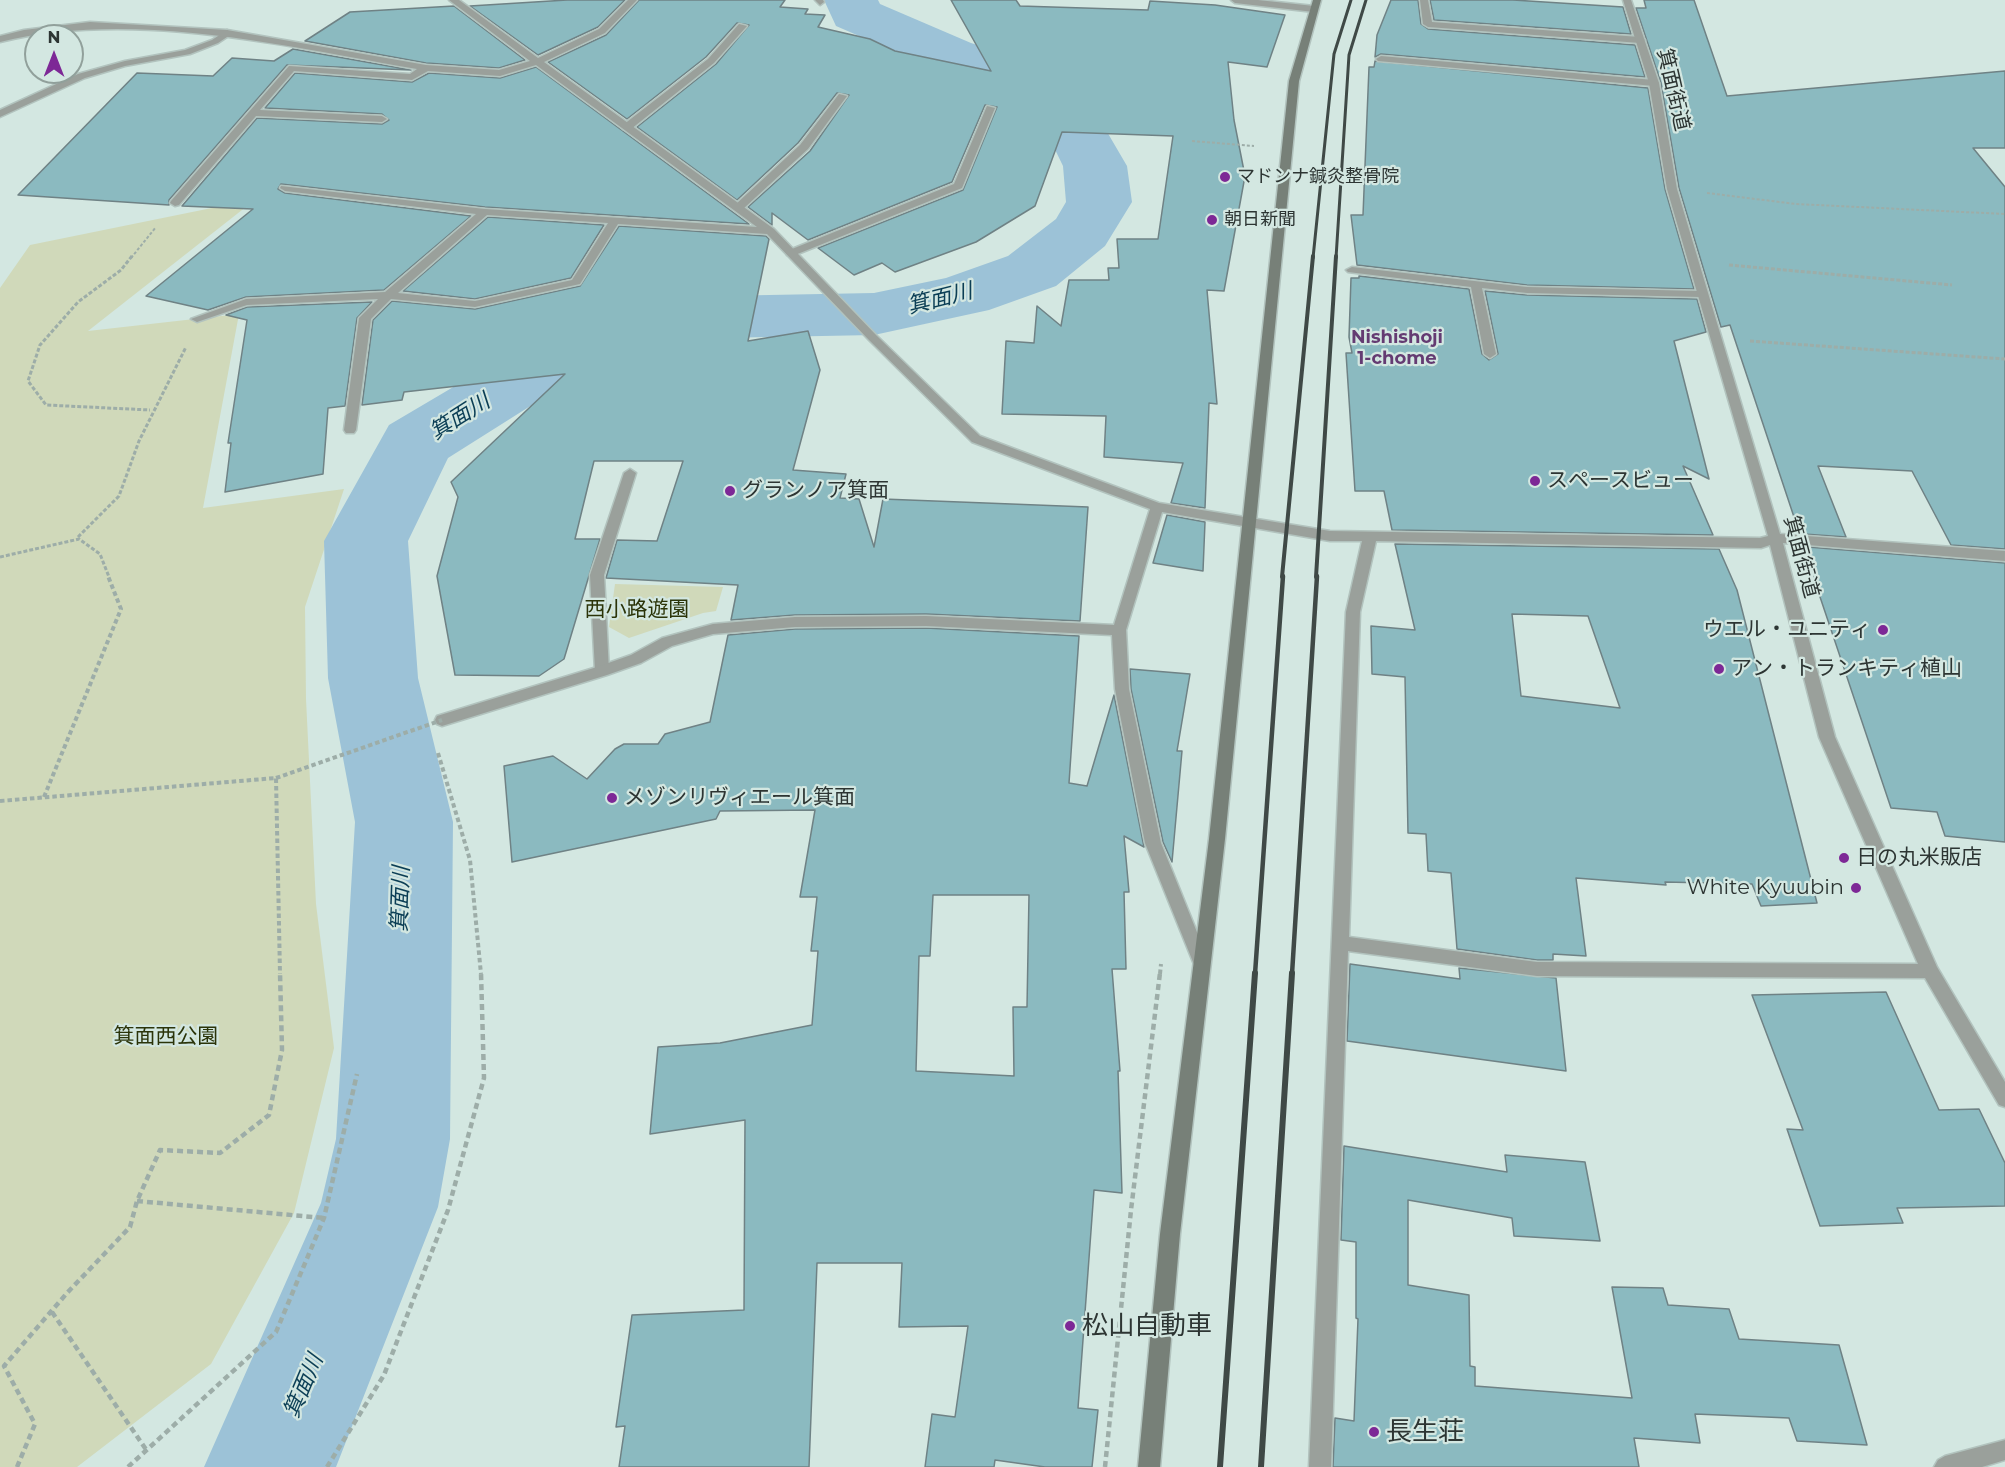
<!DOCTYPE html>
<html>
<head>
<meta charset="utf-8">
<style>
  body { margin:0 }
  #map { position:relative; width:2005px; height:1467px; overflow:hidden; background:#d3e7e1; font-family:Montserrat,sans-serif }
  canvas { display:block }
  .north { position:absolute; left:24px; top:24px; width:60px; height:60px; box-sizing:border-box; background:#d3e7e1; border:2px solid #91a09b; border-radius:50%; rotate:0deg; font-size:16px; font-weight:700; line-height:24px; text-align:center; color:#2d3533 }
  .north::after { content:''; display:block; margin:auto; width:21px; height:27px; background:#7d2896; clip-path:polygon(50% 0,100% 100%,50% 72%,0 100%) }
</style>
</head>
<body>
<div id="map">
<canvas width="2005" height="1467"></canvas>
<div class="north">N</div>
</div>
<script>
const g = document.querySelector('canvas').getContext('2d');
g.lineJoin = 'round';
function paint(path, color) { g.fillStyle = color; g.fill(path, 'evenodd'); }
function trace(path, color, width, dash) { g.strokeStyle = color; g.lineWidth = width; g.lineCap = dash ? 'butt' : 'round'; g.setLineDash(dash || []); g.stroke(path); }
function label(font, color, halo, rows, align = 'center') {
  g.font = font + ' Montserrat,"Noto Sans JP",sans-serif'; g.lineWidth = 4.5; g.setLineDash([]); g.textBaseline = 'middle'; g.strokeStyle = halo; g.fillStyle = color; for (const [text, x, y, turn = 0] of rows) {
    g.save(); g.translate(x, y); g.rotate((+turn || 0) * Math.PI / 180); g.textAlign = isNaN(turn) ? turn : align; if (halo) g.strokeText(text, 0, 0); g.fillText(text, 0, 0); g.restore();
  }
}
paint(new Path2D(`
  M256 199 88 331 239 314 203 508 344 489 305 607 306 699 316 904 334 1048 294 1213 211 1364 77 1467H0V288L30 245Z
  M615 584 723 587 716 611 703 613 629 638 609 627Z`), '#d0d9ba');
paint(new Path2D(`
  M824 0H878L880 4 971 43 1031 62 1096 113 1127 166 1132 202 1105 246 1056 286 989 310 874 335 717 338 589 369 448 458 408 541 418 678 453 822 450 1139 438 1207 336 1467H204L321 1203 336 1139 355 822 328 678 324 541 389 425 538 337 717 296 874 293 946 278 1008 256 1056 219 1066 202 1063 166 1048 135 989 86 931 67 836 26Z`), '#9cc2d7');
const building = new Path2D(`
  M567 0H625L598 27 538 55 470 6Z
  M639 0H785L780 7 808 9 805 14 825 15 818 27 870 39 895 51 991 71 951 0H1016L1020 6 1148 10 1150 1 1215 5 1285 15 1267 67 1228 62 1234 120 1245 176 1224 291 1207 290 1217 404 1209 403 1205 508 1171 503 1183 463 1104 457 1106 416 1002 414 1006 341 1034 343 1037 306 1061 326 1069 280H1109L1108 268H1119L1117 239H1158L1173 136 1062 132 1035 206 976 242 895 272 882 263 854 275 818 248 963 190 997 107 985 105 952 182 808 240 772 213V225L748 207 810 151 849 95 837 93 798 143 737 200 637 127 716 64 749 25 737 23 706 57 627 119 548 62 606 35Z
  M1391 0H1418L1421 24 1428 29 1635 45 1645 77 1381 54 1375 57 1377 35Z
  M1430 0H1513L1623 7 1631 34 1434 20Z
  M1644 0H1694L1727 96 2005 71V148H1973L2005 187V549L1951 545 1912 471 1818 466 1846 537 1804 534 1803 526 1796 523 1730 325 1721 327 1679 188 1661 83 1636 8H1646Z
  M454 6 525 60 499 68 426 63 305 41 350 12Z
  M293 49 411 70 287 65 169 200V205L18 195 137 73 213 76 232 58 274 61Z
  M1375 61 1648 88 1665 189 1694 289 1527 285 1357 265 1351 215H1363L1369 67H1374Z
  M536 67 749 224 485 207 281 184 278 189 285 193 471 216 384 290 246 297 208 310 146 296 253 209 182 206 257 118 382 124 389 120 382 114 265 108 295 73 412 82 429 73 500 78Z
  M488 217 604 225 571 278 475 299 403 291Z
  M619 226 766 236 769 239 748 341 808 331 820 370 793 470 846 474 840 498 859 499 874 547 883 499 1088 507 1080 621 926 614 795 615 731 620 738 585 606 578 617 540 657 541 683 461H594L575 539H600L564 659 539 676 455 675 437 576 458 497 451 482 565 374 404 392 402 400 362 405 373 320 392 301 475 309 580 286Z
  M1359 276 1469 289 1482 354 1489 360 1498 354 1485 291 1527 295 1697 299 1706 332 1674 341 1709 479 1683 466 1713 535 1392 530 1384 491H1355L1346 353H1352L1349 337 1351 278H1359Z
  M372 302 357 318 345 406 328 408 323 474 225 492 231 443H228L247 320 226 315 247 307Z
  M1167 515 1205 522 1203 571 1153 563Z
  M1395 544 1719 549 1737 590 1817 903 1761 906 1752 884 1665 882 1666 885 1576 878 1586 956 1553 954V960H1537L1457 949 1451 873 1428 871 1426 834 1408 833 1405 677 1372 674 1371 626 1415 630ZM1512 614 1588 616 1620 708 1521 696Z
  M1808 547 2005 563V842L1945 836 1937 812 1891 808 1816 585Z
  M926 628 1079 636 1069 783 1087 786 1114 695 1144 847 1124 836 1129 892H1124L1126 969H1112L1120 1071H1118L1122 1193 1094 1190 1078 1408 1098 1410 1092 1467H1045L995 1460 994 1467H925L932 1414 955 1417 968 1326 899 1327 902 1263H817L809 1467H619L625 1426 616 1427 632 1315 744 1310 745 1120 650 1134 658 1047 720 1043 812 1025 818 951H811L817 897H800L815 810 720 811 716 819 512 862 504 766 553 756 587 779 615 749 624 744H658L665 734 710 722 728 635 795 629ZM933 895H1029L1027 1007H1013L1014 1076 916 1071 919 956H930Z
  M1130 669 1190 674 1177 751H1182L1172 862 1163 842 1131 689Z
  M1350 964 1460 979 1459 968 1556 978 1566 1071 1347 1041Z
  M1886 992 1939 1110 1979 1109 2005 1163V1206L1897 1208 1903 1223 1820 1226 1787 1129 1803 1130 1752 995Z
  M1344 1146 1507 1172 1505 1155 1585 1162 1600 1241 1514 1236 1512 1218 1408 1200V1285L1469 1295 1470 1366 1475 1367V1386L1632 1398 1612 1287 1663 1288 1668 1305 1729 1309 1739 1339 1839 1345 1867 1445 1797 1441 1789 1418 1695 1414 1700 1443 1634 1438 1639 1467H1333L1335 1418 1354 1421 1358 1319 1356 1318V1242L1341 1240Z`);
paint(building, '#8bbac0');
trace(building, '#6f8285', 1.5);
const lane = new Path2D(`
  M815 0H823L824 2 820 5Z
  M1420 0H1428L1432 22 1640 37 1645 40 1640 43 1428 27 1423 24Z
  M739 24 747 26 714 63 631 129H623V125L708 59Z
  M227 30 232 33 230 35 218 43 190 54 125 66 85 78 0 117V110L78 74 125 61 185 50 212 40Z
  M1381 56 1654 80 1659 83 1654 86 1378 61 1376 59Z
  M839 94 847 96 808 149 743 209H735V205L800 145Z
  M987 106 995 108 962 188 795 255H787V251L954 184Z
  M1352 267 1527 287 1700 291 1706 294 1700 297 1527 293 1482 288 1496 354 1490 358 1484 354 1471 287 1348 272 1346 270Z
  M630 469 636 473 604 575 609 671 602 676 595 671 590 575 624 473Z`);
const street = new Path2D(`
  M449 0H459L538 58 599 29 628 0H637L605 33 544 62 774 229 877 336 980 436 1159 503 1330 531 1760 538 1768 536 1667 189 1649 83 1623 0H1631L1659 83 1677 189 1780 534 2005 551V561L1783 543 1835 737 1937 967 2005 1082V1107L1999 1105 1925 978 1537 976 1348 951 1331 1467H1309L1346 612 1362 541H1330L1162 512 1126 630 1129 689 1161 843 1209 962 1207 967 1201 969 1195 967 1193 962 1145 843 1115 689 1112 635 926 626 795 627 713 634 672 646 641 663 607 675 442 726 437 724 435 720 437 716 597 667 631 655 662 638 713 624 795 617 926 616 1114 625 1150 509 972 442 869 340 767 234 618 224 580 284 475 307 391 299 371 319 356 430 354 433H346L344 430 359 318 378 299 247 305 197 322 191 319 246 299 385 292 476 214 285 191 280 188 281 186 485 209 757 227 536 65 500 76 428 71 412 80 294 71 260 110 382 116 387 119 382 122 256 116 179 205 175 206 170 203 171 201 289 66 410 74 417 69C285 46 132 9 0 42V36L24 30 90 22 227 30 426 65 499 70 530 61ZM487 215 608 223 572 280 475 301 398 293ZM1376 541 1761 548 1770 545 1819 737 1918 964 1537 962 1349 937 1360 612Z
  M1231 0H1258L1314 6 1318 9 1314 12 1235 3Z
  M2005 1440V1460L1982 1467H1934L1938 1460 1945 1456Z`);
const secondary = new Path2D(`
  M1313 0H1321L1299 81 1225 839 1180 1234 1160 1467H1138L1160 1234 1209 839 1289 81Z`);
trace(lane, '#b2c3be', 3);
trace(street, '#b2c3be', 3);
trace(secondary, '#b2c3be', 3);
trace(new Path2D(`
  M1192 141 1254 146
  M1707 193 1796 204 2005 214
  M131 258 156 227`), '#9dada8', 2, [3, 2]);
trace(new Path2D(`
  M132 256 121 270 78 302 40 345 28 381 46 405 150 410
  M1729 265 1952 285
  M1750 341 2005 359
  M78 537 119 496 139 441 186 347
  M0 557 79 539 100 554 109 577`), '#9dada8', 3, [4, 2]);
trace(new Path2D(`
  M438 753 470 860 481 974
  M44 797 121 609 108 576
  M0 801 276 778 280 974
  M1160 974 1161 964`), '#9dada8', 4, [4.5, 3]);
trace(new Path2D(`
  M137 1201 324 1218
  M52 1312 147 1451
  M17 1467 35 1424 4 1366 67 1293 130 1227 137 1201 160 1150 220 1153 269 1115 282 1050 280 973
  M128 1467 276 1332 324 1218 357 1074
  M327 1467 384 1375 448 1210 484 1078 481 973
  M1105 1467 1131 1210 1160 973`), '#9dada8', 4.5, [6, 4]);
paint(lane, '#9aa09b');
paint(street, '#9aa09b');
paint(secondary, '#778078');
trace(new Path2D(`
  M1313 258 1334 54 1351 0
  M1336 258 1349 55 1366 0`), '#3f4946', 3);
trace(new Path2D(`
  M1282 577 1313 256
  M1316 577 1336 256`), '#3f4946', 4);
trace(new Path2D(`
  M1255 974 1283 576
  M1292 974 1317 576`), '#3f4946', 4.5);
trace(new Path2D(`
  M1220 1467 1255 973
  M1261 1467 1292 973`), '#3f4946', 6);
trace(new Path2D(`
  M276 778 442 720`), '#9dada8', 4, [4.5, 3]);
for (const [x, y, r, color] of [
  [1225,177,6,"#7d2896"],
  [1212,220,6,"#7d2896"],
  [1535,481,6,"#7d2896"],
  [730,491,6,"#7d2896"],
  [1883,630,6,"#7d2896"],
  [1719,669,6,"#7d2896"],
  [612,798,6,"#7d2896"],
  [1844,858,6,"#7d2896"],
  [1856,888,6,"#7d2896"],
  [1070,1326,6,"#7d2896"],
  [1374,1432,6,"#7d2896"]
]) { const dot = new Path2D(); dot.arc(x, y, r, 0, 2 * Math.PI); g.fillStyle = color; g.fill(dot); trace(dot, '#d3e7e1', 2); }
label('18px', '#2d3533', '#d3e7e1', [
  ["マドンナ鍼灸整骨院",1237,177],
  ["朝日新聞",1224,220]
], 'left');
label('bold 18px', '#643b72', '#d3e7e1', [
  ["Nishishoji",1397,338],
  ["1-chome",1397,359]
]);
label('21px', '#2d3533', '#d3e7e1', [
  ["箕面街道",1673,90,77],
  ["箕面街道",1801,557,75]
]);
label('21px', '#2d3533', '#d3e7e1', [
  ["スペースビュー",1547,481],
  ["グランノア箕面",742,491],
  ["ウエル・ユニティ",1871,630,"right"],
  ["アン・トランキティ植山",1731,669],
  ["メゾンリヴィエール箕面",624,798],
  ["日の丸米販店",1856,858],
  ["White Kyuubin",1844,888,"right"]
], 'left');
label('21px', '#2b3409', '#d3e7e1', [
  ["西小路遊園",637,610],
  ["箕面西公園",166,1037]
]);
label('italic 22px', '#0b3e55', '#d3e7e1', [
  ["箕面川",940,299,-14],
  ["箕面川",460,417,-32],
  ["箕面川",401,899,-88],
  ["箕面川",304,1386,-67]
]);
label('26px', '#2d3533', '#d3e7e1', [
  ["松山自動車",1082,1326],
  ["長生荘",1386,1432]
], 'left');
</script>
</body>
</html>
